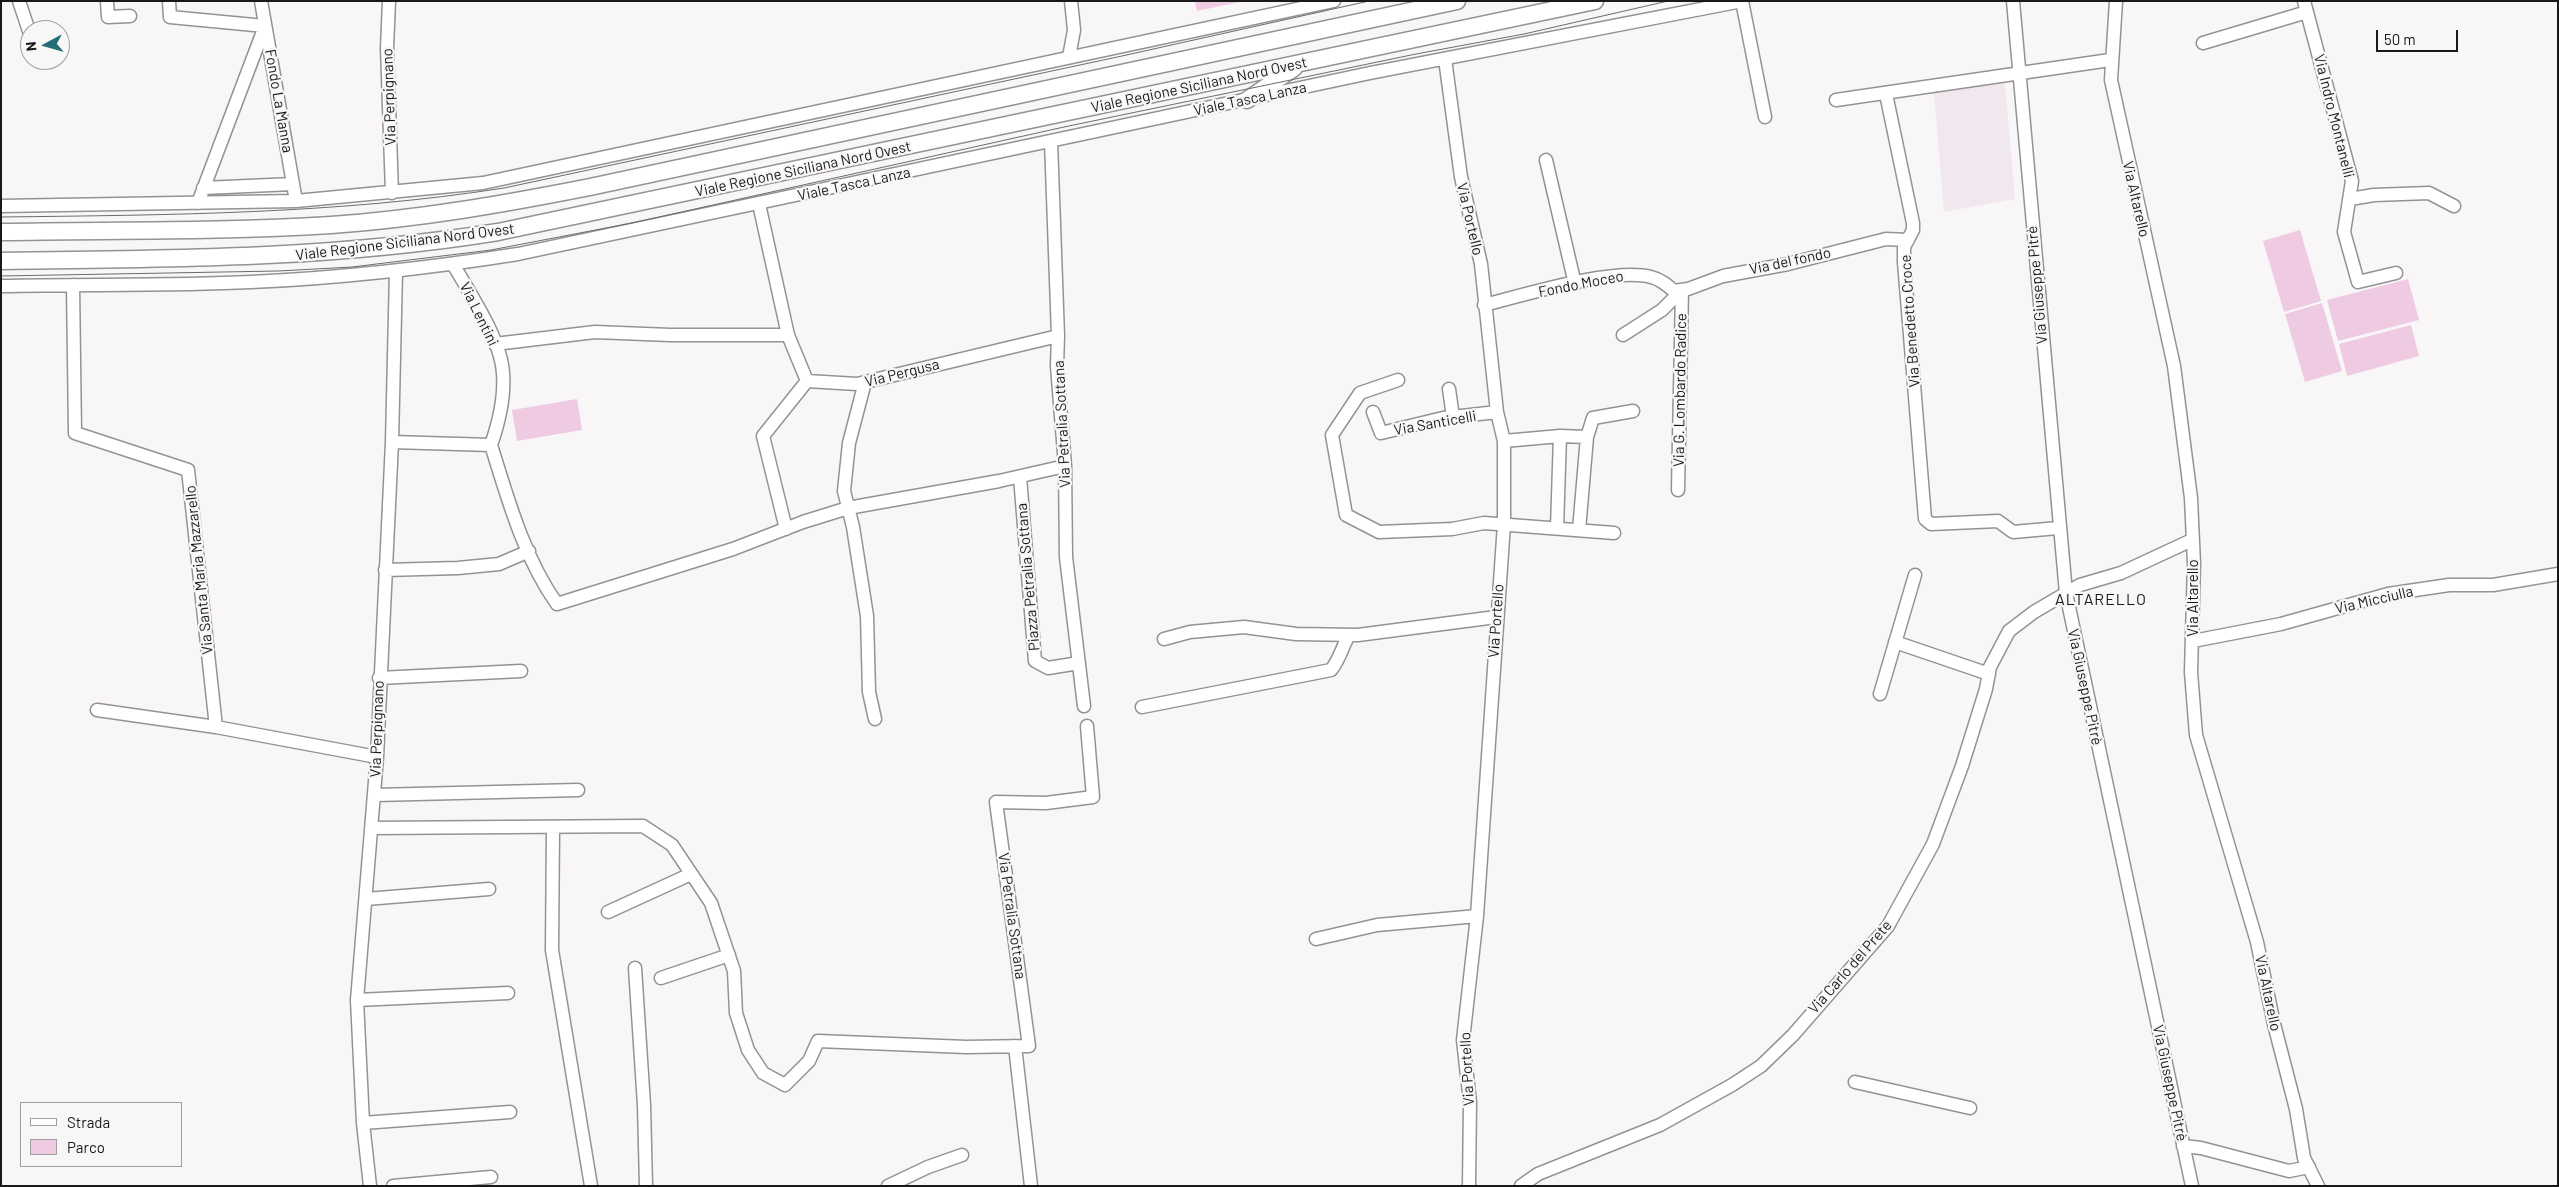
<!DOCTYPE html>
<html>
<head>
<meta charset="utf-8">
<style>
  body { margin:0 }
  #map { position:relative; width:2559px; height:1187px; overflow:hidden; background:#f9f6f8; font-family:Barlow,sans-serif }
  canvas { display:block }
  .frame { position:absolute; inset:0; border:2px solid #1a191a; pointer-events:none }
  .legend { position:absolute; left:20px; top:1102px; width:162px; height:65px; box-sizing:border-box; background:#f9f6f8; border:1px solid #a09e9f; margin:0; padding:6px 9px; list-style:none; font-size:15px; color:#1a191a }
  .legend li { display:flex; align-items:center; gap:10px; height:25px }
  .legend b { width:25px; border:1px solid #a09e9f }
  .north { position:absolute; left:20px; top:20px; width:50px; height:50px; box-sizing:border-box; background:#f9f6f8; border:1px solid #a09e9f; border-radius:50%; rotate:264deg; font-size:14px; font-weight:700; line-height:20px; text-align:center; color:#1a191a }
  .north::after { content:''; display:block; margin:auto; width:18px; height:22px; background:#236d76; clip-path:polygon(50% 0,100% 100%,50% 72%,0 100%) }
  .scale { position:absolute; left:2376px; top:30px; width:82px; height:22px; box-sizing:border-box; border:2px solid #1a191a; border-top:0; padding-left:6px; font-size:15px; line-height:18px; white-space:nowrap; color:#1a191a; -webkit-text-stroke:4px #f9f6f8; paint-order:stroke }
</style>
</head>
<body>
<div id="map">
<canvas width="2559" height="1187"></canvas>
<div class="frame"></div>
<ul class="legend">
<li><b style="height:6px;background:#fff"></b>Strada</li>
<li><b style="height:14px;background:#eecae3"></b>Parco</li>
</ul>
<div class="north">N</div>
<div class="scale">50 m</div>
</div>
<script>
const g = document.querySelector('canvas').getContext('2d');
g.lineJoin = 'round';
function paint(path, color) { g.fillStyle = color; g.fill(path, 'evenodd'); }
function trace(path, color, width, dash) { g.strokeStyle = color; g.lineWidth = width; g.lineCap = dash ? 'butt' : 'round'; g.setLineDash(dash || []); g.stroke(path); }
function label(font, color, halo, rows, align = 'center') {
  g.font = font + ' Barlow,sans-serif'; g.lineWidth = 4.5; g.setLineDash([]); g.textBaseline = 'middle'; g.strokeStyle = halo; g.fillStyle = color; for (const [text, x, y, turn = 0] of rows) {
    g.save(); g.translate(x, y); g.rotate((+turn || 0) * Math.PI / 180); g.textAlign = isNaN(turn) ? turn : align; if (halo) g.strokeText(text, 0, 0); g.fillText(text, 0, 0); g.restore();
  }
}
paint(new Path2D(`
  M2005 83 2015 199 1944 212 1934 92Z`), '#f1e7ee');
paint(new Path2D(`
  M1195 1H1245L1197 11Z
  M2300 230 2321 301 2284 312 2263 241Z
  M2408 279 2419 320 2338 341 2327 300Z
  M2322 303 2342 371 2305 382 2285 314Z
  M2411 325 2419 356 2347 376 2339 344Z
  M577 399 582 430 517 441 512 410Z`), '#eecae3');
const minor = new Path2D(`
  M19 1 30 34
  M107 1 108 17 130 16
  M169 1 170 17 265 26 198 203
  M261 1 296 201
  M389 1 387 48 392 193
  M1742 1 1765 117
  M2013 1 2066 593 2192 1186
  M2116 1 2111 80 2174 366 2191 498 2194 564 2191 672 2196 735 2257 942 2274 1024 2296 1109 2304 1158 2318 1186
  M2304 1 2352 181 2344 232 2358 282 2396 273
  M2203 43 2307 12
  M1069 57 1074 30 1071 1
  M1445 59 1461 177 1481 264 1497 412 1504 441V524L1477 916 1463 1040 1470 1102 1469 1186
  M1886 94 1913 223V230L1904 247V262L1925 519 1931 524 1998 521 2013 532 2058 528
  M1836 100 2110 60
  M1051 141 1058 336 1057 366 1065 466 1066 557 1084 706
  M1546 160 1575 284
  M203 188 293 184
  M2350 199 2374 195 2429 193 2454 206
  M759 204 788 335 807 381 857 384 1058 336
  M1 206 296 201 483 183 1334 1
  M73 285 75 433 188 470 216 727
  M1 286C84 284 168 286 251 282 341 278 429 268 518 254L1370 73 1742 1
  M1484 305C1524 295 1614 267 1651 277 1660 279 1667 285 1674 291L1688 289 1723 276 1788 264 1886 239 1908 240
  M1623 335 1662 310 1682 290
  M495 344 595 332 670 335H788
  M1398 380 1360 393 1332 435 1346 515 1379 532 1452 529 1484 523 1614 533
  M865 382 849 443 844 491 853 527 867 616 869 692 875 719
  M1449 389 1453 417
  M1373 412 1381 433 1443 418 1497 412
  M1504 441 1560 436 1587 437 1593 418 1633 411
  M392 442 491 445C499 422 505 398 503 373 501 339 470 294 453 264
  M491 445C508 499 524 558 557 604L733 549 803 522 848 508 999 481 1065 466
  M1020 477 1035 661 1048 668 1079 663
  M1678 490 1682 290
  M1557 528 1560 436
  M786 529 763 436 807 381
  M1579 530 1587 437
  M385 570 458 568 499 564 529 551
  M1164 639 1190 632 1244 627 1296 634 1358 635 1496 617
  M2193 641 2281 624 2388 594 2449 585H2493L2558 574
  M1895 642 1989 674
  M379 678 521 671
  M1880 694 1915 575
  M1142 707 1331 670C1340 659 1342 647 1349 635
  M97 710 216 727 377 757
  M375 795 578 790
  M553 827 552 950 591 1186
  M372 828 643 826 672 845 711 903 734 971 736 1013 748 1050 763 1073 785 1085 809 1061 818 1041 966 1047 1029 1046 996 802 1046 803 1093 797 1087 726
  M366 899 489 889
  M608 912 691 874
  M1316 939 1377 925 1477 916
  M635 968 644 1105 646 1186
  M661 978 729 955
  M357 1000 508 993
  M1015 1046 1031 1186
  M1855 1082 1970 1108
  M363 1123 510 1112
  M2183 1146 2201 1148 2289 1171 2309 1167
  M370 1186 363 1123 357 1000 377 757 392 442 396 271
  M393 1186 491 1177
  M888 1186 928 1167 962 1155
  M1521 1186 1538 1174 1660 1125 1732 1085 1761 1066 1793 1035 1888 926 1933 844 1962 766 1986 689 1990 667 2009 631 2034 612 2080 585 2121 573 2192 540`);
const major = new Path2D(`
  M1247 100 1294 68
  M1 232C111 230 221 232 331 225 418 219 504 204 590 187L1457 1
  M1 261C169 259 331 259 498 232L1595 1`);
trace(minor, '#959294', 15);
trace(major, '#959294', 19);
trace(minor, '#fff', 12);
trace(major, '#fff', 16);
trace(new Path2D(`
  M1 217C170 215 338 214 504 188L1122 56 1369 1
  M1 276 278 271 352 267 491 250 632 223 1064 127 1416 54 1524 34 1668 1`), '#6c6b6c', 1);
label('15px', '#1a191a', '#f9f6f8', [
  ["Viale Regione Siciliana Nord Ovest",1199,85,-12],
  ["Via Perpignano",389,97,-92],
  ["Viale Tasca Lanza",1250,99,-12],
  ["Fondo La Manna",279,101,80],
  ["Via Indro Montanelli",2334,116,76],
  ["Viale Regione Siciliana Nord Ovest",803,169,-12],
  ["Viale Tasca Lanza",854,184,-12],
  ["Via Altarello",2136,199,77],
  ["Via Portello",1470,219,77],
  ["Viale Regione Siciliana Nord Ovest",405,242,-7],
  ["Via del fondo",1790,261,-12],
  ["Fondo Moceo",1581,284,-11],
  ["Via Giuseppe Pitrè",2037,285,-95],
  ["Via Lentini",479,314,64],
  ["Via Benedetto Croce",1910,321,-94],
  ["Via Pergusa",902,373,-14],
  ["Via G. Lombardo Radice",1680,390,-89],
  ["Via Santicelli",1435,423,-10],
  ["Via Petralia Sottana",1062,424,-93],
  ["Via Santa Maria Mazzarello",199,570,-96],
  ["Piazza Petralia Sottana",1028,577,-95],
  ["Via Altarello",2193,598,-90],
  ["Via Micciulla",2374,600,-13],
  ["Via Portello",1496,621,-86],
  ["Via Giuseppe Pitrè",2085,687,78],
  ["Via Perpignano",377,729,-88],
  ["Via Petralia Sottana",1012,916,82],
  ["Via Carlo del Prete",1850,967,-49],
  ["Via Altarello",2268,993,78],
  ["Via Portello",1467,1069,-93],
  ["Via Giuseppe Pitrè",2170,1083,78]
]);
g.letterSpacing = '1px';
label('16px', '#1a191a', '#f9f6f8', [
  ["ALTARELLO",2101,600]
]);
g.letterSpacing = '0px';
</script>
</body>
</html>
